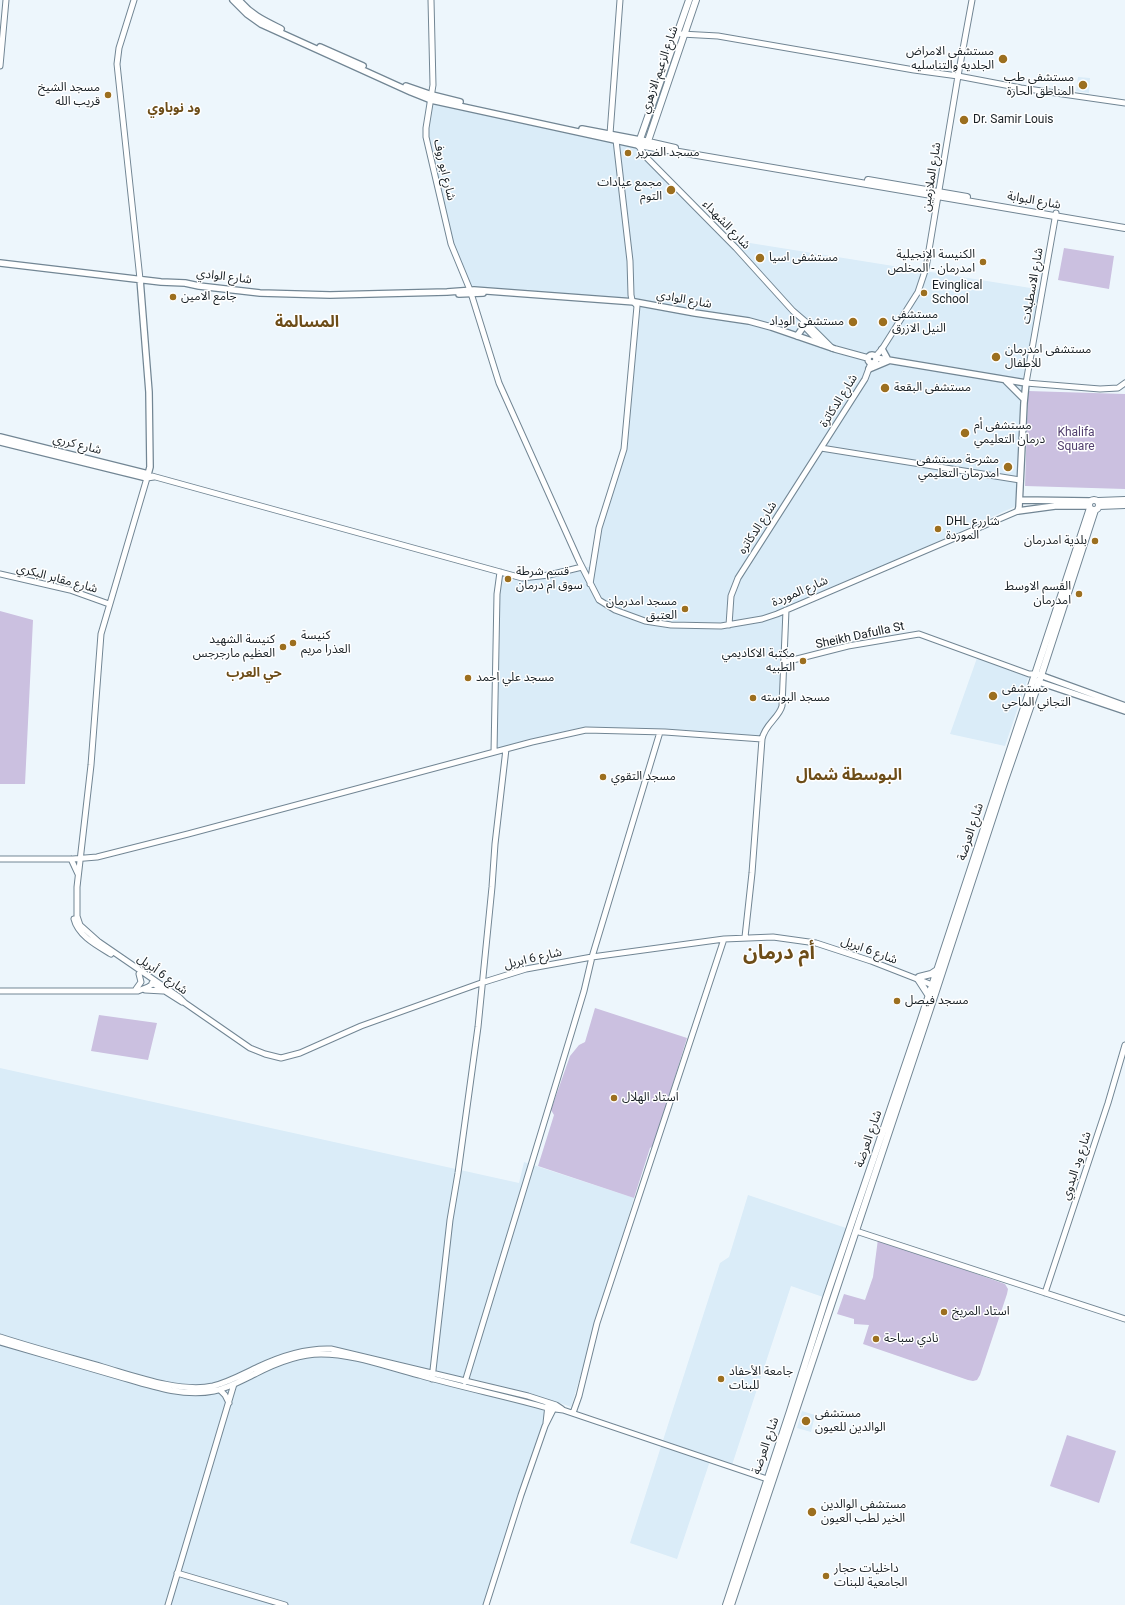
<!DOCTYPE html>
<html>
<head>
<meta charset="utf-8">
<style>
  body { margin:0 }
  canvas { display:block; background:#edf6fc }
</style>
</head>
<body>
<canvas width="1125" height="1605"></canvas>
<script>
const g = document.querySelector('canvas').getContext('2d');
g.lineJoin = 'round';
function paint(path, color) { g.fillStyle = color; g.fill(path, 'evenodd'); }
function trace(path, color, width, dash) { g.strokeStyle = color; g.lineWidth = width; g.lineCap = dash ? 'butt' : 'round'; g.setLineDash(dash || []); g.stroke(path); }
function label(font, color, halo, rows, align = 'center') {
  g.font = font + ' Roboto,"Noto Sans Arabic",sans-serif'; g.lineWidth = 3; g.setLineDash([]); g.textBaseline = 'middle'; g.strokeStyle = halo; g.fillStyle = color; for (const [text, x, y, turn = 0] of rows) {
    g.save(); g.translate(x, y); g.rotate((+turn || 0) * Math.PI / 180); g.textAlign = isNaN(turn) ? turn : align; if (halo) g.strokeText(text, 0, 0); g.fillText(text, 0, 0); g.restore();
  }
}
paint(new Path2D(`
  M1078 77 1090 78 1089 93 1076 91Z
  M426 101 638 142 725 239 1043 290 1028 372 1016 506 788 609 782 710 761 737 599 729 492 754 496 573 525 578 594 566 601 514 625 446 637 304 468 292 424 141Z
  M977 658 1029 675 1005 746 950 734Z
  M0 1068 519 1183 524 1162 634 1198 571 1407 554 1401 485 1605H0Z
  M748 1195 849 1229 826 1298 791 1286 731 1468 710 1461 677 1559 630 1543 720 1263 729 1257Z
  M802 1411 815 1415 811 1432 797 1428Z`), '#daecf8');
paint(new Path2D(`
  M1064 248 1114 256 1109 289 1058 280Z
  M1028 391 1125 394V489L1025 486Z
  M0 611 33 620 25 784H0Z
  M595 1008 687 1038 654 1145 650 1148 634 1198 538 1166 554 1115 551 1110 570 1056 579 1045 585 1042Z
  M99 1015 157 1023 148 1060 91 1051Z
  M878 1239 1005 1284 1008 1289 1007 1294 980 1375 977 1380 973 1381 968 1380 863 1344 869 1325 854 1324V1319L837 1314 844 1294 865 1300 873 1277Z
  M1067 1435 1116 1451 1099 1503 1050 1486Z`), '#cbc0e0');
const tertiary = new Path2D(`
  M134 0 119 48 117 64 140 279
  M431 0 433 85 426 128V137L451 244 470 290 499 383 579 561 599 600 615 610 645 621 671 625 721 626 762 619 777 614 1018 511
  M681 34 718 36 914 70 958 76 1021 88 1125 103
  M0 66 6 0
  M610 134 620 0
  M638 145 646 157 736 248 793 311 807 323 832 348
  M1056 213 1026 383 1100 389 1118 388 1125 383
  M803 323 804 326 821 344
  M876 356 882 349 918 292 926 268 958 76 972 0
  M821 448 1020 480
  M152 476 522 578 549 575 582 567
  M154 477 147 478 101 634 91 765 77 887V916L80 925 99 942 179 997 185 1003 250 1048 265 1054 281 1058 300 1053 361 1026 481 983 526 969 592 957 724 939 773 937 816 943 871 961 935 986
  M0 574 70 590 109 604
  M590 584 599 528 624 449 637 306 632 300 631 295 630 261 616 140
  M729 625 731 596 738 578 865 379 871 363
  M785 662 848 646 919 634 1029 674H1035
  M494 752 497 594 500 572
  M0 859H73L97 857 188 834 532 742 586 730 665 732 762 739
  M71 859 78 874
  M74 919C78 936 98 946 111 954
  M745 937 752 873 762 739C765 724 779 718 782 706L786 610
  M152 983 182 1002
  M136 989 141 982 139 974
  M145 990 163 991
  M0 991H138L148 987 156 982
  M856 1231 1125 1319
  M1045 1293 1108 1103 1125 1045
  M0 1337C34 1348 68 1357 103 1367 134 1376 180 1393 213 1386 229 1382 243 1374 258 1367 281 1356 305 1348 331 1349L528 1396 556 1405 562 1409
  M0 1342C37 1353 73 1363 110 1374 143 1383 180 1398 214 1391 229 1388 242 1380 255 1374 276 1363 298 1354 321 1354 354 1354 387 1367 419 1375 461 1387 505 1396 548 1408L563 1410 770 1480
  M432 1379 450 1220 458 1173 478 1027 492 887 495 844 506 749
  M465 1382 572 1031 584 991 592 957 660 732
  M220 1390 225 1395 229 1403
  M573 1413 579 1396 597 1323 724 939
  M546 1423 548 1405
  M177 1573 285 1605
  M168 1605 234 1384
  M486 1605 521 1495 545 1426 555 1406`);
const secondary = new Path2D(`
  M233 0 247 14 261 24 411 92 431 100 638 145
  M239 0C251 15 265 21 281 29
  M320 47 363 66
  M406 86 432 95 460 102
  M582 129 640 140
  M0 263 161 282 185 283 199 286 260 293 330 295 447 292 474 290 635 302 695 313 749 321 771 327 835 349 868 358
  M459 294 483 293
  M797 336 804 326
  M882 349 888 360
  M868 359a4 4 0 1 1 8 0a4 4 0 1 1-8 0Z
  M876 358 1026 383 1024 403 1019 507 1018 511 1055 506H1089
  M869 369 888 361
  M1006 381 1024 399
  M0 437 148 474
  M0 442 147 478 150 467 149 392 140 279
  M1020 500 1090 501
  M1037 674 1125 706
  M1036 681 1125 711`);
const primary = new Path2D(`
  M689 0 638 145 1125 228
  M640 140 675 148
  M647 144 696 0
  M868 180 967 197
  M1089 505a5 5 0 1 1 10 0a5 5 0 1 1-10 0Z
  M1098 501 1125 500
  M1099 506 1125 505
  M919 977 931 974 937 970
  M918 979 929 996
  M726 1605 790 1411 826 1298 920 1022 1090 508
  M731 1605 935 994 1004 783 1041 676 1095 510`);
trace(tertiary, '#728694', 7);
trace(secondary, '#728694', 8);
trace(primary, '#728694', 8);
trace(tertiary, '#fff', 5);
trace(secondary, '#fff', 5.5);
trace(primary, '#fff', 6);
for (const [x, y, r, color] of [
  [1003,59,5,"#9c6f1f"],
  [1083,85,5,"#9c6f1f"],
  [108,95,4,"#9c6f1f"],
  [964,120,5,"#9c6f1f"],
  [628,153,4,"#9c6f1f"],
  [671,190,5,"#9c6f1f"],
  [760,258,5,"#9c6f1f"],
  [983,262,4,"#9c6f1f"],
  [924,293,4,"#9c6f1f"],
  [173,297,4,"#9c6f1f"],
  [853,322,5,"#9c6f1f"],
  [883,322,5,"#9c6f1f"],
  [996,357,5,"#9c6f1f"],
  [885,388,5,"#9c6f1f"],
  [965,433,5,"#9c6f1f"],
  [1008,467,5,"#9c6f1f"],
  [938,529,4,"#9c6f1f"],
  [1095,541,4,"#9c6f1f"],
  [508,579,4,"#9c6f1f"],
  [1079,594,4,"#9c6f1f"],
  [685,609,4,"#9c6f1f"],
  [293,643,4,"#9c6f1f"],
  [283,647,4,"#9c6f1f"],
  [803,661,4,"#9c6f1f"],
  [468,678,4,"#9c6f1f"],
  [993,696,5,"#9c6f1f"],
  [753,698,4,"#9c6f1f"],
  [603,777,4,"#9c6f1f"],
  [897,1001,4,"#9c6f1f"],
  [614,1098,4,"#9c6f1f"],
  [944,1312,4,"#9c6f1f"],
  [876,1339,4,"#9c6f1f"],
  [721,1379,4,"#9c6f1f"],
  [806,1421,5,"#9c6f1f"],
  [812,1512,5,"#9c6f1f"],
  [826,1576,4,"#9c6f1f"]
]) { const dot = new Path2D(); dot.arc(x, y, r, 0, 2 * Math.PI); g.fillStyle = color; g.fill(dot); trace(dot, '#fff', 1.5); }
label('12px', '#171f24', '#fff', [
  ["مستشفى الامراض",994,52,"right"],
  ["الجلديه والتناسليه",994,66,"right"],
  ["مستشفى طب",1074,78,"right"],
  ["المناطق الحارة",1074,92,"right"],
  ["مسجد الشيخ",100,88,"right"],
  ["قريب الله",100,102,"right"],
  ["Dr. Samir Louis",973,120],
  ["مسجد الضرير",636,153],
  ["مجمع عيادات",662,183,"right"],
  ["التوم",662,197,"right"],
  ["الكنيسة الإنجيلية",975,255,"right"],
  ["امدرمان - المخلص",975,269,"right"],
  ["مستشفى اسيا",769,258],
  ["Evinglical",932,286],
  ["School",932,300],
  ["جامع الامين",181,297],
  ["مستشفى",892,315],
  ["النيل الازرق",892,329],
  ["مستشفى الوداد",844,322,"right"],
  ["مستشفى امدرمان",1005,350],
  ["للاطفال",1005,364],
  ["مستشفى البقعة",894,388],
  ["مستشفى أم",974,426],
  ["درمان التعليمي",974,440],
  ["مشرحة مستشفى",999,460,"right"],
  ["امدرمان التعليمي",999,474,"right"],
  ["DHL شاررع",946,522],
  ["الموردة",946,536],
  ["بلدية امدرمان",1087,541,"right"],
  ["قسم شرطة",516,572],
  ["سوق ام درمان",516,586],
  ["القسم الاوسط",1071,587,"right"],
  ["امدرمان",1071,601,"right"],
  ["مسجد امدرمان",677,602,"right"],
  ["العتيق",677,616,"right"],
  ["كنيسة",301,636],
  ["العذرا مريم",301,650],
  ["كنيسة الشهيد",275,640,"right"],
  ["العظيم مارجرجس",275,654,"right"],
  ["مكتبة الاكاديمي",795,654,"right"],
  ["الطبيه",795,668,"right"],
  ["مسجد علي احمد",476,678],
  ["مستشفى",1002,689],
  ["التجاني الماحي",1002,703],
  ["مسجد البوسته",761,698],
  ["مسجد التقوي",611,777],
  ["مسجد فيصل",905,1001],
  ["استاد الهلال",622,1098],
  ["استاد المريخ",952,1312],
  ["نادي سباحة",884,1339],
  ["جامعة الأحفاد",729,1372],
  ["للبنات",729,1386],
  ["مستشفى",815,1414],
  ["الوالدين للعيون",815,1428],
  ["مستشفى الوالدين",821,1505],
  ["الخير لطب العيون",821,1519],
  ["داخليات حجار",834,1569],
  ["الجامعية للبنات",834,1583]
], 'left');
label('12px', '#171f24', '#fff', [
  ["شارع الزعيم الازهري",660,70,-71],
  ["شارع ابو روف",444,170,77],
  ["شارع الملازمين",932,177,-81],
  ["شارع البوابة",1034,201,10],
  ["شارع الشهداء",726,225,46],
  ["شارع الوادي",224,277,7],
  ["شارع الاسطبلات",1033,286,-80],
  ["شارع الوادي",684,300,10],
  ["شارع الدكاترة",839,401,-58],
  ["شارع كرري",77,445,14],
  ["شارع الدكاتره",758,528,-57],
  ["شارع مقابر البكري",57,579,15],
  ["شارع الموردة",800,592,-23],
  ["Sheikh Dafulla St",860,636,-12],
  ["شارع العرضة",971,832,-72],
  ["شارع 6 ابريل",869,951,20],
  ["شارع 6 ابريل",533,959,-13],
  ["شارع 6 أبريل",162,975,36],
  ["شارع العرضة",869,1139,-71],
  ["شارع ود البدوي",1077,1166,-72],
  ["شارع العرضة",766,1446,-71]
]);
label('12px', '#52406f', '#fff', [
  ["Khalifa",1076,433],
  ["Square",1076,447]
]);
label('bold 13px', '#6d4d18', '#fff', [
  ["ود نوباوي",174,109],
  ["حي العرب",254,674]
]);
label('bold 16px', '#6d4d18', '#fff', [
  ["المسالمة",307,323],
  ["البوسطة شمال",849,776]
]);
label('bold 20px', '#6d4d18', '#fff', [
  ["أم درمان",779,954]
]);
</script>
</body>
</html>
